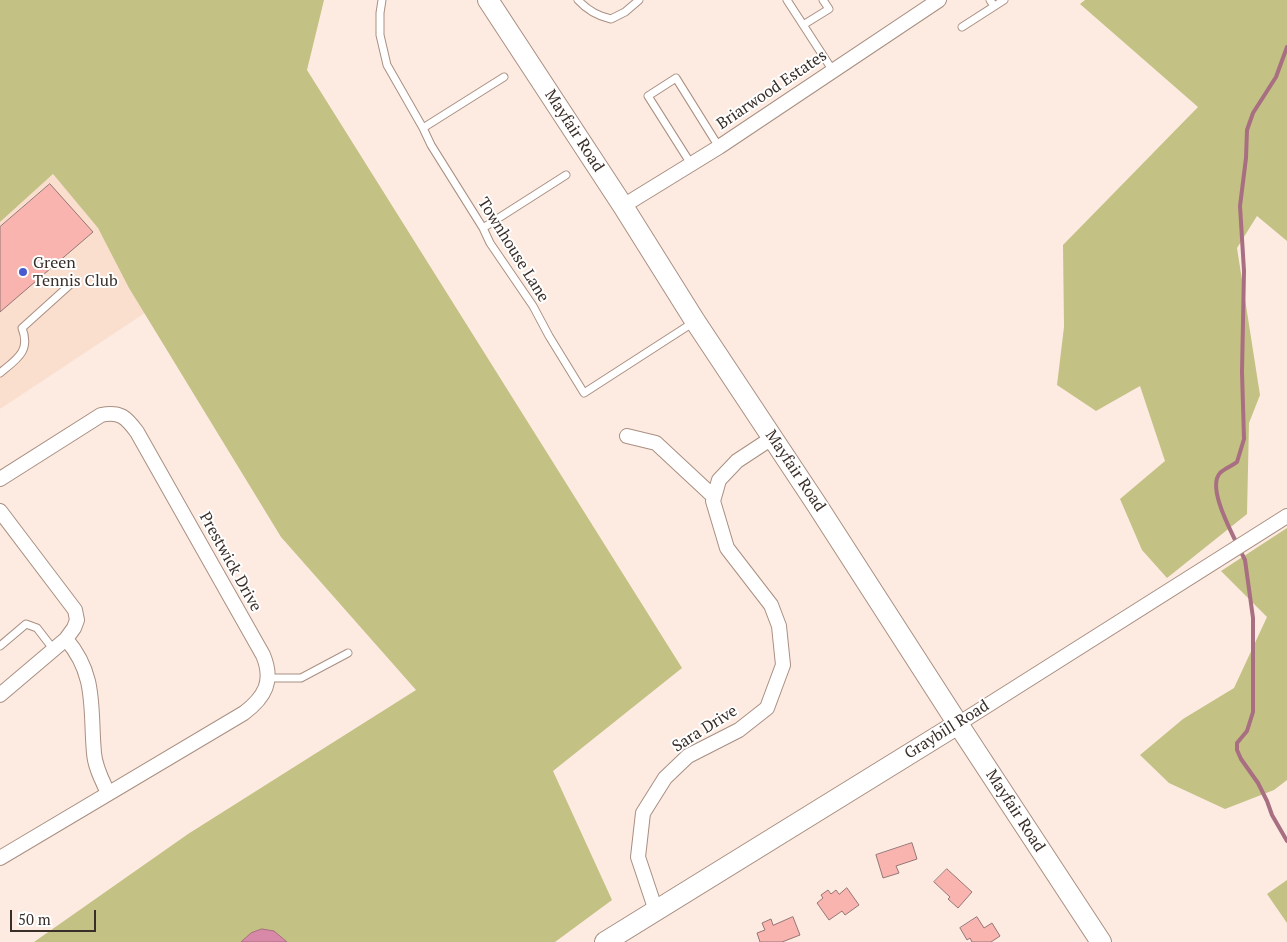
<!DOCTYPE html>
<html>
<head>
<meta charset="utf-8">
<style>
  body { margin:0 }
  #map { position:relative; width:1287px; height:942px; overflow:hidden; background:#fdebe2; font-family:"PT Serif",serif }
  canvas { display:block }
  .scale { position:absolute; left:10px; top:910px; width:86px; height:22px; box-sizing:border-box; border:2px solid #392e28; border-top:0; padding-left:6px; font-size:15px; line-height:18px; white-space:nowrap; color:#392e28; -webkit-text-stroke:4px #fff; paint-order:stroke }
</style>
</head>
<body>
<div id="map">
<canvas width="1287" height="942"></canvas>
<div class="scale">50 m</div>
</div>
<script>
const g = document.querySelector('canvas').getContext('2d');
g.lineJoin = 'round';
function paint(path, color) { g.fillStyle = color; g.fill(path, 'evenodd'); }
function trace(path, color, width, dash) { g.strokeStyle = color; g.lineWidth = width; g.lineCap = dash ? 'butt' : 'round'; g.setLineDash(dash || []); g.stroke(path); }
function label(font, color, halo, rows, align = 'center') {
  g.font = font + ' "PT Serif",serif'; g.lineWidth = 4; g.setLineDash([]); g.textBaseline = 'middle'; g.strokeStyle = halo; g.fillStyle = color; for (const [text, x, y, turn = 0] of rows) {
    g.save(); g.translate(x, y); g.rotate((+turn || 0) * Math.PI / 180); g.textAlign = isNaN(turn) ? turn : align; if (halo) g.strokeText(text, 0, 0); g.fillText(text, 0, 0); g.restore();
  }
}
paint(new Path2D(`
  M53 174 98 228 145 313 0 409V222Z`), '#fadece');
paint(new Path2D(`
  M0 0H324L307 70 682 668 553 771 612 900 555 942H34L188 834 416 690 281 537 129 288 98 228 53 174 0 222Z
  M1085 0H1287V241L1257 216 1237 248 1260 395 1249 423 1247 514 1167 578 1142 550 1120 499 1165 461 1140 386 1096 411 1057 385 1064 327 1063 245 1198 107 1080 4Z
  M1287 528V780L1274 790 1225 809 1169 783 1140 755 1183 719 1234 688 1267 617 1221 571Z
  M1287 880V923L1267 894Z`), '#c3c184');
const water = new Path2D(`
  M262 929 274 931 287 942H241L251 933Z`);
paint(water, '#d789a7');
trace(water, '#a86e81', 1);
trace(new Path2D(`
  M1237 544C1230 529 1207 487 1220 473 1225 468 1232 466 1237 462L1244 439 1242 372 1244 271 1240 206 1246 158 1247 130 1253 113 1276 77 1287 47
  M1240 550 1245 560 1253 618V712L1247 731 1237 743V750L1241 759 1258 783 1267 801 1272 815 1287 841`), '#a86e81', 4);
const building = new Path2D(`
  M50 184 93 232 0 312V227Z
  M912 843 917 859 896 866 899 873 883 878 876 855Z
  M947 869 972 892 958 908 948 899 950 897 934 882Z
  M847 888 859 905 845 915 842 911 829 920 817 903 823 898 821 895 828 890 831 894 836 890 839 894Z
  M793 917 800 935 782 942H760L757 933 765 930 762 923 771 919 773 925Z
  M977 917 984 928 992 923 1000 936 991 942H972L970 938 967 940 960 928Z`);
paint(building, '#f9b4b0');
trace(building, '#947674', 1);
const lane = new Path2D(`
  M382 0 380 13V35L387 65 423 128 431 145 483 228 490 243 533 306 549 336 584 393 694 322
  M578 0C587 10 597 16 611 19L625 12 639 0
  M787 0 833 71
  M990 0 994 6
  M803 25 829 9 823 0
  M962 27 1004 0
  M423 128 504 77
  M691 164 648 96 676 78 719 147
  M483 228 566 175
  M0 373C17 359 31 351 22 328L73 282
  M0 646 26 624 37 628 54 650
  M267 678H301L348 653`);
const street = new Path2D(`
  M623 206 719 147 939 0
  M627 436 656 443 714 497
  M0 479 101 415C120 411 126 417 137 432L263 655C274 681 265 697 244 713L0 858
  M0 511 75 610 77 620 74 628 66 639 0 695
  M66 639C97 675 90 708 94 753 95 767 102 780 108 793
  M958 724 1287 516
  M656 911 638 857 643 813 665 778 688 756 739 730 767 708 783 665 779 626 771 605 727 548 713 501 719 480 737 461 772 438`);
const secondary = new Path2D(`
  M488 0 623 206 695 321 817 505 958 724 1101 942
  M605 942 958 724`);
trace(lane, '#a98f81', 9);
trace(street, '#a98f81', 16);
trace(secondary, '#a98f81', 22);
trace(lane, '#fff', 7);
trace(street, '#fff', 14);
trace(secondary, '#fff', 20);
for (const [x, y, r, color] of [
  [23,272,5,"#475ace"]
]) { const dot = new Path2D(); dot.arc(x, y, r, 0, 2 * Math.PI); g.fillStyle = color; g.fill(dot); trace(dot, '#fff', 2); }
label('16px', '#392e28', '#fff', [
  ["Briarwood Estates",772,90,-34],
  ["Mayfair Road",574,131,57],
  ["Townhouse Lane",513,250,58],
  ["Mayfair Road",795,471,56],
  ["Prestwick Drive",230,562,61],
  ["Sara Drive",705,729,-32],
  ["Graybill Road",947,730,-32],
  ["Mayfair Road",1015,811,57]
]);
label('16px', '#392e28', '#fff', [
  ["Green",33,263],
  ["Tennis Club",33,281]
], 'left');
</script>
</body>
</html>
